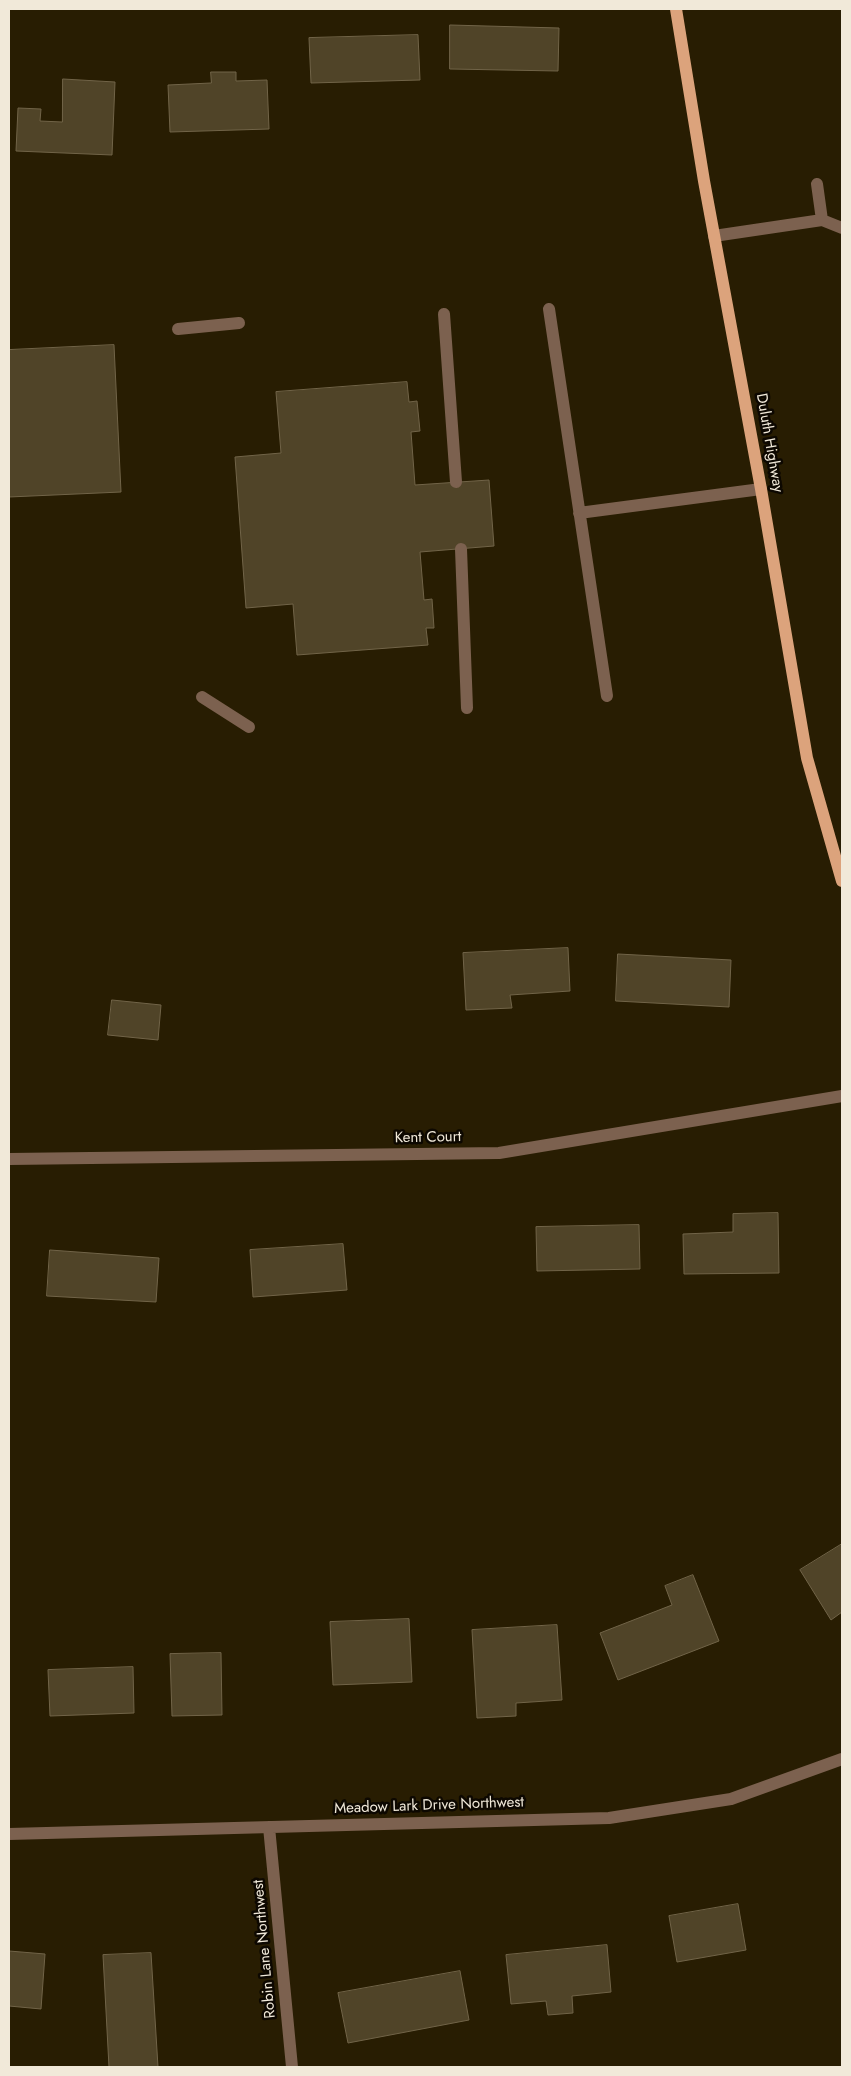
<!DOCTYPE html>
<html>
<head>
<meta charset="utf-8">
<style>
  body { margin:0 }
  #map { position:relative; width:851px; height:2076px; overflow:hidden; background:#281d02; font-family:Jost,sans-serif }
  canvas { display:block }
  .frame { position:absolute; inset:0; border:10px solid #f1e9d9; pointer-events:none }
</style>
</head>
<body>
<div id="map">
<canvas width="851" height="2076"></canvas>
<div class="frame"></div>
</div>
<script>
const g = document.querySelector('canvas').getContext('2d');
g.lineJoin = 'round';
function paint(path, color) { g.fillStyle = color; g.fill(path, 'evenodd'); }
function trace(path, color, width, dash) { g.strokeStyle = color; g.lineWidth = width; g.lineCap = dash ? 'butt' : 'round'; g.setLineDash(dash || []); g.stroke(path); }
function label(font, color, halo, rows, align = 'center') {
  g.font = font + ' Jost,sans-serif'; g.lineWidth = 5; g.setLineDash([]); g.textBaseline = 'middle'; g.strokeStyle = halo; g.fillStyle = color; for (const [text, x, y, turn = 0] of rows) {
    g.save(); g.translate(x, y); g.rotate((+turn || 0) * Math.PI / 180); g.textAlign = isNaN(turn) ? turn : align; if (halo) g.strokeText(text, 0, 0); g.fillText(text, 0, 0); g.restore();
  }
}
const building = new Path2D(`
  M450 25 559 28 558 71 450 69Z
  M418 35 420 80 311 83 309 38Z
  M211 72H236V81L267 80 269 129 170 132 168 85 211 83Z
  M63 79 115 82 112 155 16 151 18 108 41 109 40 121 62 122Z
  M114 345 121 492 9 497V350Z
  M407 382 409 402 417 401 420 431 411 432 415 485 489 480 494 546 420 552 424 600 432 599 434 628H426L428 645 297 655 293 604 246 608 235 457 281 453 276 392Z
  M568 948 570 991 510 995 512 1008 466 1010 463 953Z
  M618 954 731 960 729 1007 616 1001Z
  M112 1000 161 1005 158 1040 108 1035Z
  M778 1213 779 1273 684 1274 683 1234 733 1232V1214Z
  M639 1225 640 1269 537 1271 536 1227Z
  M343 1244 347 1290 253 1297 250 1250Z
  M50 1250 159 1258 156 1302 47 1296Z
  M842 1544V1612L831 1620 800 1570Z
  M693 1575 719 1641 618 1680 600 1633 672 1605 665 1586Z
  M409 1619 412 1682 333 1685 330 1622Z
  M557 1625 562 1700 516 1703V1716L477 1718 472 1630Z
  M221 1653 222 1715 172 1716 170 1654Z
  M133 1667 134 1713 50 1716 48 1670Z
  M738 1904 746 1950 677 1962 669 1916Z
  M607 1945 611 1992 572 1996 573 2013 548 2015 546 2001 511 2004 506 1955Z
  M9 1951 45 1954 41 2009 9 2006Z
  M151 1953 158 2067H109L103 1955Z
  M460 1971 469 2020 348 2043 338 1993Z`);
paint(building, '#504428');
trace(building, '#716448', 1);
trace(new Path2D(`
  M817 184 822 220
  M714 236 822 220 842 228
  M549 309 607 696
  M444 314 456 482
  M178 329 239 323
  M579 513 761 489
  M461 549 467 708
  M202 697 249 727`), '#7c614f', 12);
trace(new Path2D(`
  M9 1159 499 1153 842 1096
  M269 1827 292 2067
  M9 1834 609 1818 731 1799 842 1759`), '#7c614f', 12);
trace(new Path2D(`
  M676 9 704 181 761 489 807 758 842 881`), '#dca37c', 12);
label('15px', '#f1e9d9', '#0d0801', [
  ["Duluth Highway",769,443,80],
  ["Kent Court",428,1138,-1],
  ["Meadow Lark Drive Northwest",429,1806,-2],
  ["Robin Lane Northwest",265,1949,-95]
]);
</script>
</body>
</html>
